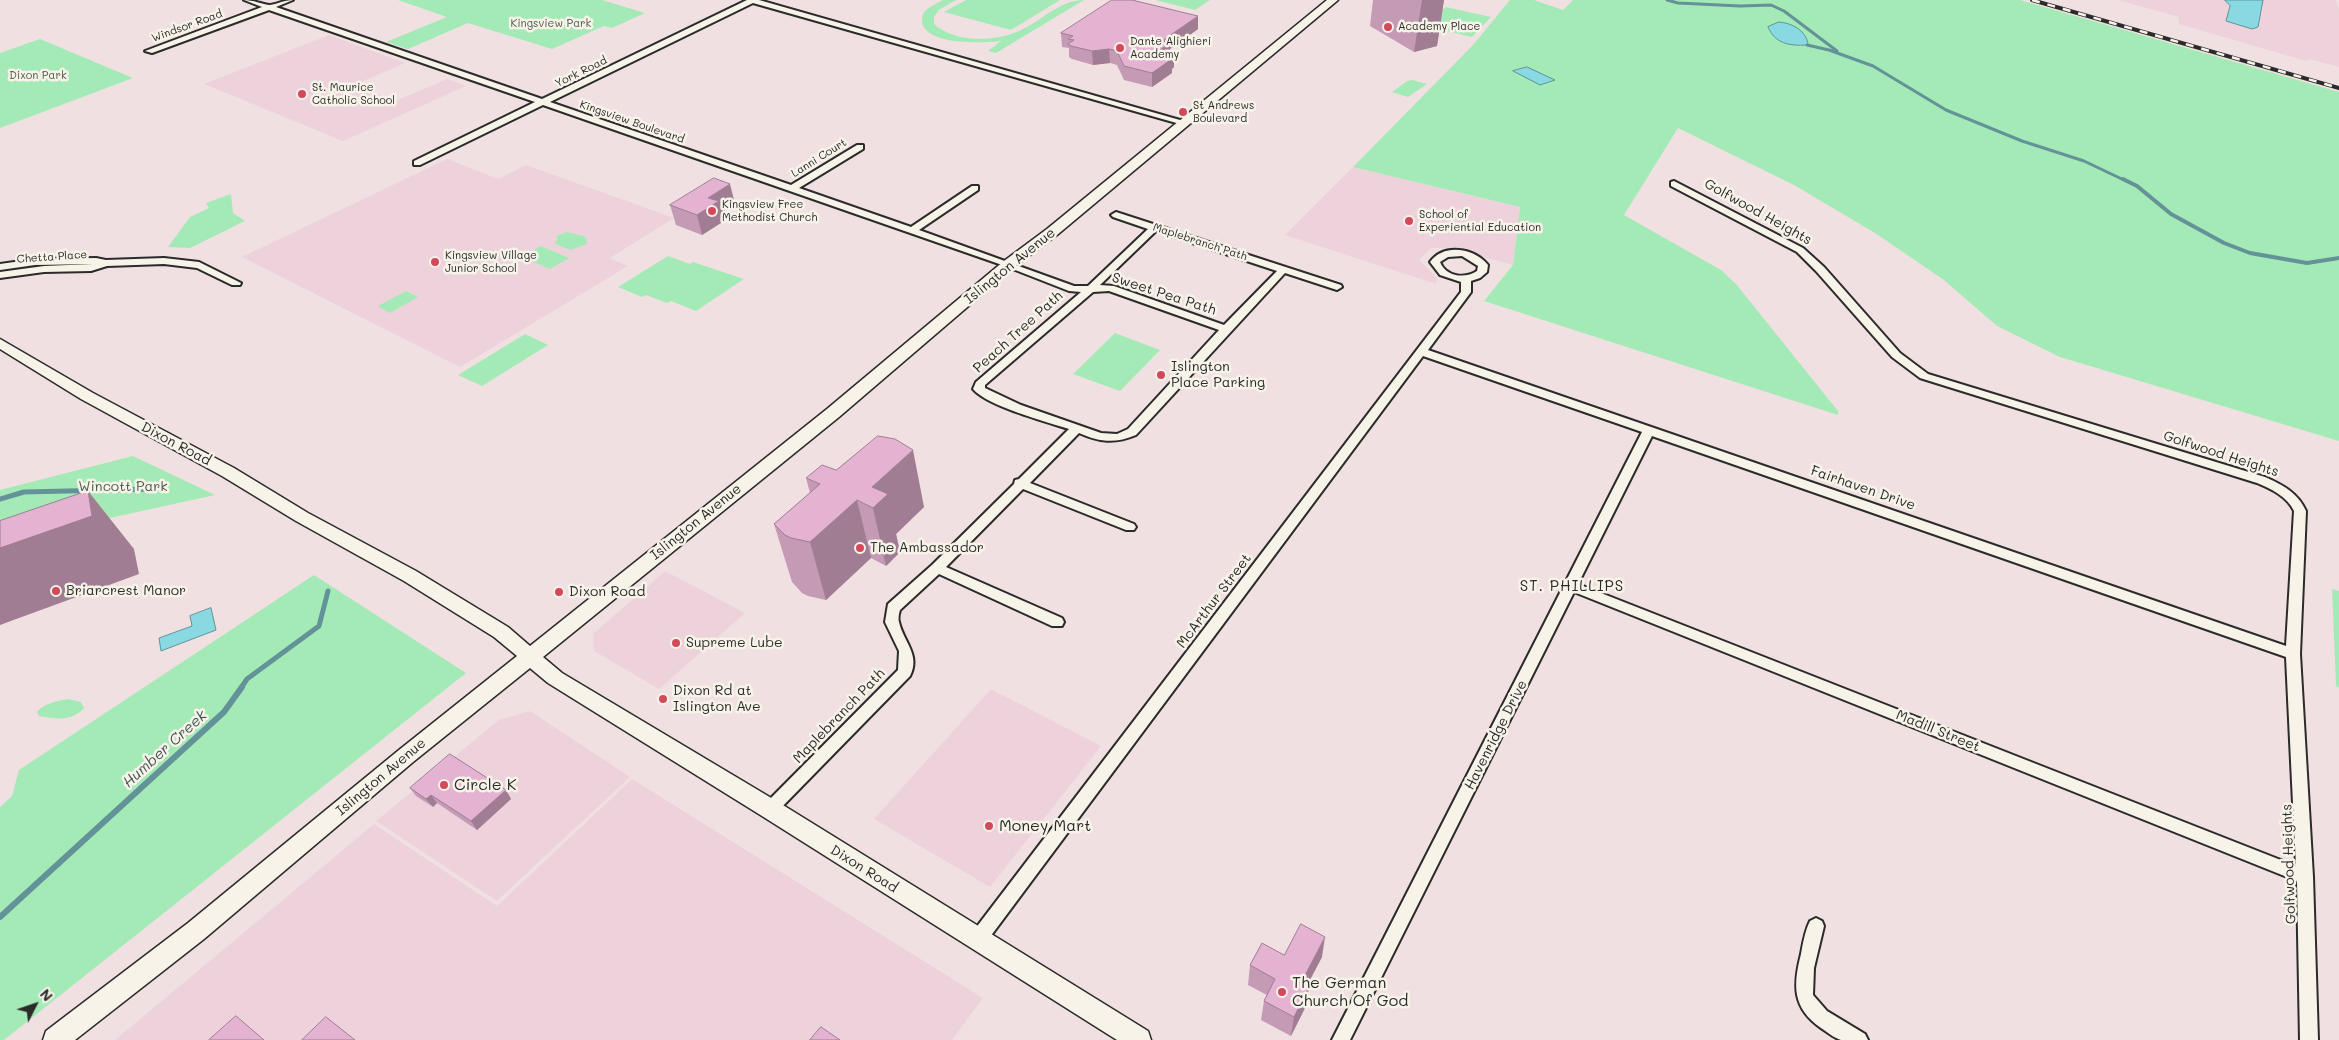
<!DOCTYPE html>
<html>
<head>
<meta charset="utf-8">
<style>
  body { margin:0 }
  #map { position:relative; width:2339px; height:1040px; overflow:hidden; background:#f1e0e1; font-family:Mali,sans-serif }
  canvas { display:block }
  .north { position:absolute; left:10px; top:980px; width:50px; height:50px; -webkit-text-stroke:4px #f7f3e8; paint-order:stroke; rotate:49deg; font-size:14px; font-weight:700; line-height:20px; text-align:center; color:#2b2b2b }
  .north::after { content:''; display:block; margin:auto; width:18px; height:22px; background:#2b2b2b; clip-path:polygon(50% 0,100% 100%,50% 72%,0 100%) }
</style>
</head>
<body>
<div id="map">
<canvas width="2339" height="1040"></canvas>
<div class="north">N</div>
</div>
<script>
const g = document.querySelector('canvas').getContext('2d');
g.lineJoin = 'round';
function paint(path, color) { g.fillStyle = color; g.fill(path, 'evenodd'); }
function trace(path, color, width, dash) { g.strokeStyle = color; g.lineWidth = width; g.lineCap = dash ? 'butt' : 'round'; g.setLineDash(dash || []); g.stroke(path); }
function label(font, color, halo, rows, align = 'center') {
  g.font = font + ' Mali,sans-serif'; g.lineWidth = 5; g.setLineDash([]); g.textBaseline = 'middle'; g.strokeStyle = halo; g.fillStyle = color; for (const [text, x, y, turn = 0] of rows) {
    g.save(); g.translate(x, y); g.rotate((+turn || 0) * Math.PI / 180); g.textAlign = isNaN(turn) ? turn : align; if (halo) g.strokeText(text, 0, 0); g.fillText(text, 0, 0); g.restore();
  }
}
paint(new Path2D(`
  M2118 0H2336L2339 9V67L2309 59 2306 61 2179 24V17Z
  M329 35 405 63 354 85 396 101 447 79 466 86 343 141 204 84Z
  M447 159 498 179 526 165 674 218 610 258 628 266 460 367 242 257Z
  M1353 167 1520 207 1513 265 1451 248H1431L1419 260 1437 278 1436 284 1285 235Z
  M665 571 745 613 659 689 594 651 593 634Z
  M991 689 1101 746 990 887 874 819Z
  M530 711 630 777 497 901 376 821 499 720Z
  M632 779 983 998 952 1040H115L374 824 497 906Z`), '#edd2dc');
paint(new Path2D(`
  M398 0H602L645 13 612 28 604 26 552 49 468 23 408 49 386 42 447 17Z
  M943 0H956L939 10 934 17V24C955 43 994 42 1019 31 1042 21 1059 0 1084 0L996 53 988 51 1001 41C984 43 924 46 922 21 921 9 934 5 943 0Z
  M966 0H1060L1011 30 944 12Z
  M1155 0H1210L1195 10Z
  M1510 0H1534L1563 10 1573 0H2020L2339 92V441L2060 357 1997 326 1944 280 1875 233 1794 185 1678 128 1624 215 1721 270 1736 284 1838 411V415L1484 301 1513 265 1520 207 1353 167 1473 45Z
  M1446 7 1491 17 1472 37 1426 26Z
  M40 39 133 78 0 128V53Z
  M1412 80 1427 84 1408 97 1392 92 1407 81Z
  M231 194 233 213 245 221 190 248 168 247 190 217 209 208 206 203Z
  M567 232 586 237 587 244 570 250 554 243 558 240 556 236Z
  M541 246 569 258 550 269 522 257Z
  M668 256 690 264 693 262 744 279 696 311 671 301 667 303 646 295 642 297 618 287Z
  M406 291 418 297 390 313 378 306Z
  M1115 333 1160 350 1120 391 1073 374Z
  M525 334 548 345 482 386 458 375Z
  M133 456 215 495 0 542V490Z
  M314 575 466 673 4 1040H0V807L12 796 19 770Z
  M2332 589 2339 591V688L2336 686Z
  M69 699 81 702 84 708C71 722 56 719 39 716L37 712C44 703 58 701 69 699Z`), '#a4eab7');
const water = new Path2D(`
  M2225 0H2263L2258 27 2252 29 2226 21 2230 6Z
  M1779 22C1792 23 1805 30 1808 43L1807 45C1790 46 1775 44 1768 27Z
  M1527 67 1555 80 1540 85 1513 71Z
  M211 608 216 630 161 651 159 638 192 626 190 616Z`);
paint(water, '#88d9e1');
trace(water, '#639398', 1);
trace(new Path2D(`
  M1667 0 1678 3 1740 6 1771 5 1784 11 1837 51
  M1807 45 1829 50 1873 66 1946 110 2022 141 2084 161 2126 181`), '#639398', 3);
trace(new Path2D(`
  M2123 179 2137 186 2171 214 2224 243 2250 253 2307 263 2339 258`), '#639398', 4);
trace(new Path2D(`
  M0 499 24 492 154 489
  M241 688 247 679 319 626 328 591`), '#639398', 5);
trace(new Path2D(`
  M0 917 224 712 242 687`), '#639398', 6);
const street = new Path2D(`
  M244 0C254 0 261 4 269 5 275 5 284 0 293 0L276 7 542 99 747 0H759L1187 122 1180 124 753 3 550 102 791 185 857 145H863V149L799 188 911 227 972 186H978V190L919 230 1074 286H1088L1148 229 1113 217 1111 215 1116 212 1341 285 1342 287 1337 290 1285 273 1136 435C1115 444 1099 442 1079 433L1030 483 1134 524 1136 527 1134 530H1126L1023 489 946 567 1062 618 1064 622 1062 626H1052L939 574 900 610C899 613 898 619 899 622 903 641 921 655 910 676L775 814 770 816 765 814 762 809 765 804 898 670 899 651 885 622 888 604 932 565 1014 484 1015 480 1019 479 1069 429C1047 422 987 406 973 389L976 382 1081 292 1069 291 1005 266 543 105 420 165H414V161L535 102 269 10 152 53 145 51 262 7ZM1156 231 1277 271 1224 325 1114 286 1100 285ZM1109 291 1219 330 1128 429 1117 434 1101 433 1021 405 985 388V385L1093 292Z
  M1674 181 1803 248 1824 267 1900 353 1928 374 2265 477C2283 485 2298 493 2306 511L2300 654 2313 877 2318 1040H2300L2297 881 1574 592 1350 1040H1332L1642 432 1423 356 984 945 978 947 972 945 970 939 972 933 1461 292V282L1440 275 1430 262C1444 243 1474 248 1488 265L1487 272 1480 278 1471 281V292L1428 350 2286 646 2294 511C2287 496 2271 489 2257 483L1920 378 1892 357 1816 271 1797 252 1671 186V182ZM1462 256 1478 266 1477 271C1465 279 1446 277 1440 262L1448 257ZM1652 436 2286 657 2296 866 1578 584Z
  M96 258 106 260 164 258 199 262 241 283 240 285H232L197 268 164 264 107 266 91 271 44 272 0 278V272L44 266 93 264 35 265 0 270V264L35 259Z
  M1816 918 1822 921 1824 926 1814 968 1813 995 1827 1011 1865 1034 1868 1040C1860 1040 1849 1040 1841 1040 1834 1038 1827 1032 1821 1028 1792 1008 1793 985 1801 954 1803 943 1805 931 1810 921Z`);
const secondary = new Path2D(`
  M1327 0H1338L1057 235 1014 267 839 417 543 657 562 673 778 802 1148 1031 1151 1040H1117L762 816 548 683 530 668 413 762 204 939 75 1040H43L46 1031 188 923 399 750 517 656 494 637 404 581 296 521 222 476 81 399 0 349V339L93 393 234 468 308 513 416 571 508 627 530 646 827 409 1004 261 1047 229Z`);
trace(street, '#2b2b2b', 4);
trace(secondary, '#2b2b2b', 3);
paint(street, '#f7f3e8');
paint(secondary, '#f7f3e8');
const rail = new Path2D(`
  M2032 0 2339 88`);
trace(rail, '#2b2b2b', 4);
trace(rail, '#f7f3e8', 2.5, [8]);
paint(new Path2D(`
  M1373 0H1444L1437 46 1414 52 1370 26Z
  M1198 29 1170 49V52L1174 53V67L1172 69V73L1152 87 1124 80 1117 65 1110 63 1093 65 1072 59 1069 57V48L1062 47 1061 33Z
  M735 204 722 212 724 221 702 235 676 225 670 205Z
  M806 478 924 507 896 534 900 552 886 566 871 558 826 600 808 596 802 593 792 582 774 524 810 493Z
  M410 788 506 790 511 799 477 830 437 803 433 807 416 796Z
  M1322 957 1307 986 1306 1006 1291 1036 1261 1020 1264 1001 1267 995 1248 985 1250 965Z`), '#c49ab5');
paint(new Path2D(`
  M1422 0H1444L1437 46 1414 52Z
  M1198 16V29L1170 49V56L1174 53V67L1172 69V73L1152 87V73L1162 41Z
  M1109 49 1110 63 1093 65 1092 51Z
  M730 184 735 204 722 212 724 221 702 235 697 215 708 198Z
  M913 450 924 507 896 534 900 552 886 566 873 508 872 487Z
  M88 491 134 549 139 574 0 625V548Z
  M857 500 871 558 826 600 810 542Z
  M506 790 511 799 477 830 471 821Z
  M431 795 437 803 433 807 426 799Z
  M1325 937 1322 957 1298 1002 1301 983Z
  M1309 987 1306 1006 1291 1036 1294 1017Z`), '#a07d93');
const building = new Path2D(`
  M1112 0H1132L1198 16 1162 41 1170 43 1160 50 1174 53 1168 58 1172 59 1152 73 1124 66 1117 51 1109 49 1092 51 1071 46 1068 44 1074 40 1068 39 1073 36 1061 33Z
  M714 178 730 184 708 198 719 201 697 215 670 205Z
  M878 436 895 439 913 450 872 487 888 494 873 508 857 500 810 542 791 538 785 535 774 524 820 484 806 478 822 465 836 470Z
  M88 491 92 516 0 548V521Z
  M450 754 506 790 471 821 431 795 426 799 410 788Z
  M1301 924 1325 937 1301 983 1309 987 1294 1017 1264 1001 1275 979 1250 965 1262 943 1284 955Z
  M236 1016 264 1040H209Z
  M326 1017 355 1040H302Z
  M821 1027 840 1040H810Z`);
paint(building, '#e4b3d2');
trace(building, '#a07d93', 1);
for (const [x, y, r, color] of [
  [1388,27,5,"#d1495b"],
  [1120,48,5,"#d1495b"],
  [302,94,5,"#d1495b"],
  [1183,112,5,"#d1495b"],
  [712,211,5,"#d1495b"],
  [1409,221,5,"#d1495b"],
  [435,262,5,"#d1495b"],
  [1161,375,5,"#d1495b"],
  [860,548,5,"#d1495b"],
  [56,591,5,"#d1495b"],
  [559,592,5,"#d1495b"],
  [676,643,5,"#d1495b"],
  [663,699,5,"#d1495b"],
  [444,785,5,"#d1495b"],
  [989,826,5,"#d1495b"],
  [1282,992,5,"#d1495b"]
]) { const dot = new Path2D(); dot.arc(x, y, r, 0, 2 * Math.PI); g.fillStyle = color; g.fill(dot); trace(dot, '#f7f3e8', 2); }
label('11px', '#495b4e', '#f7f3e8', [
  ["Kingsview Park",551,24],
  ["Dixon Park",38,76]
]);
label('11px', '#2b2b2b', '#f7f3e8', [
  ["Windsor Road",187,26,-20],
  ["York Road",581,72,-26],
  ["Kingsview Boulevard",632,122,19],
  ["Lanni Court",819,158,-32],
  ["Maplebranch Path",1200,242,18],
  ["Chetta Place",52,257,-4]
]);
label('11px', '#2b2b2b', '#f7f3e8', [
  ["Academy Place",1398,27],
  ["Dante Alighieri",1130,42],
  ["Academy",1130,55],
  ["St. Maurice",312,88],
  ["Catholic School",312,101],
  ["St Andrews",1193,106],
  ["Boulevard",1193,119],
  ["Kingsview Free",722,205],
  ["Methodist Church",722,218],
  ["School of",1419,215],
  ["Experiential Education",1419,228],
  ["Kingsview Village",445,256],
  ["Junior School",445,269]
], 'left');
label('14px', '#2b2b2b', '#f7f3e8', [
  ["Golfwood Heights",1758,212,29],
  ["Islington Avenue",1010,266,-39],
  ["Sweet Pea Path",1164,294,18],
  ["Peach Tree Path",1018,332,-42],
  ["Dixon Road",176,444,28],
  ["Golfwood Heights",2221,454,18],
  ["Fairhaven Drive",1863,488,19],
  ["Islington Avenue",696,522,-39],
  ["McArthur Street",1214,601,-53],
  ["Maplebranch Path",839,716,-46],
  ["Madill Street",1938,731,22],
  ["Havenridge Drive",1496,735,-63],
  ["Islington Avenue",381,777,-40],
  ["Golfwood Heights",2289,864,-92],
  ["Dixon Road",864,869,32]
]);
label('14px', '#2b2b2b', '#f7f3e8', [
  ["Islington",1171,367],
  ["Place Parking",1171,383],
  ["The Ambassador",870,548],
  ["Briarcrest Manor",66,591],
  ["Dixon Road",569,592],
  ["Supreme Lube",686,643],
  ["Dixon Rd at",673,691],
  ["Islington Ave",673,707]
], 'left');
label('14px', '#495b4e', '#f7f3e8', [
  ["Wincott Park",123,487]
]);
g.letterSpacing = '1px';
label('15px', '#2b2b2b', '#f7f3e8', [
  ["ST. PHILLIPS",1572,586]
]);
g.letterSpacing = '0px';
label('italic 15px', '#425658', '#f7f3e8', [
  ["Humber Creek",165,749,-42]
]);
label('16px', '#2b2b2b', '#f7f3e8', [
  ["Circle K",454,785],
  ["Money Mart",999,826],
  ["The German",1292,983],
  ["Church Of God",1292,1001]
], 'left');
</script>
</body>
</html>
